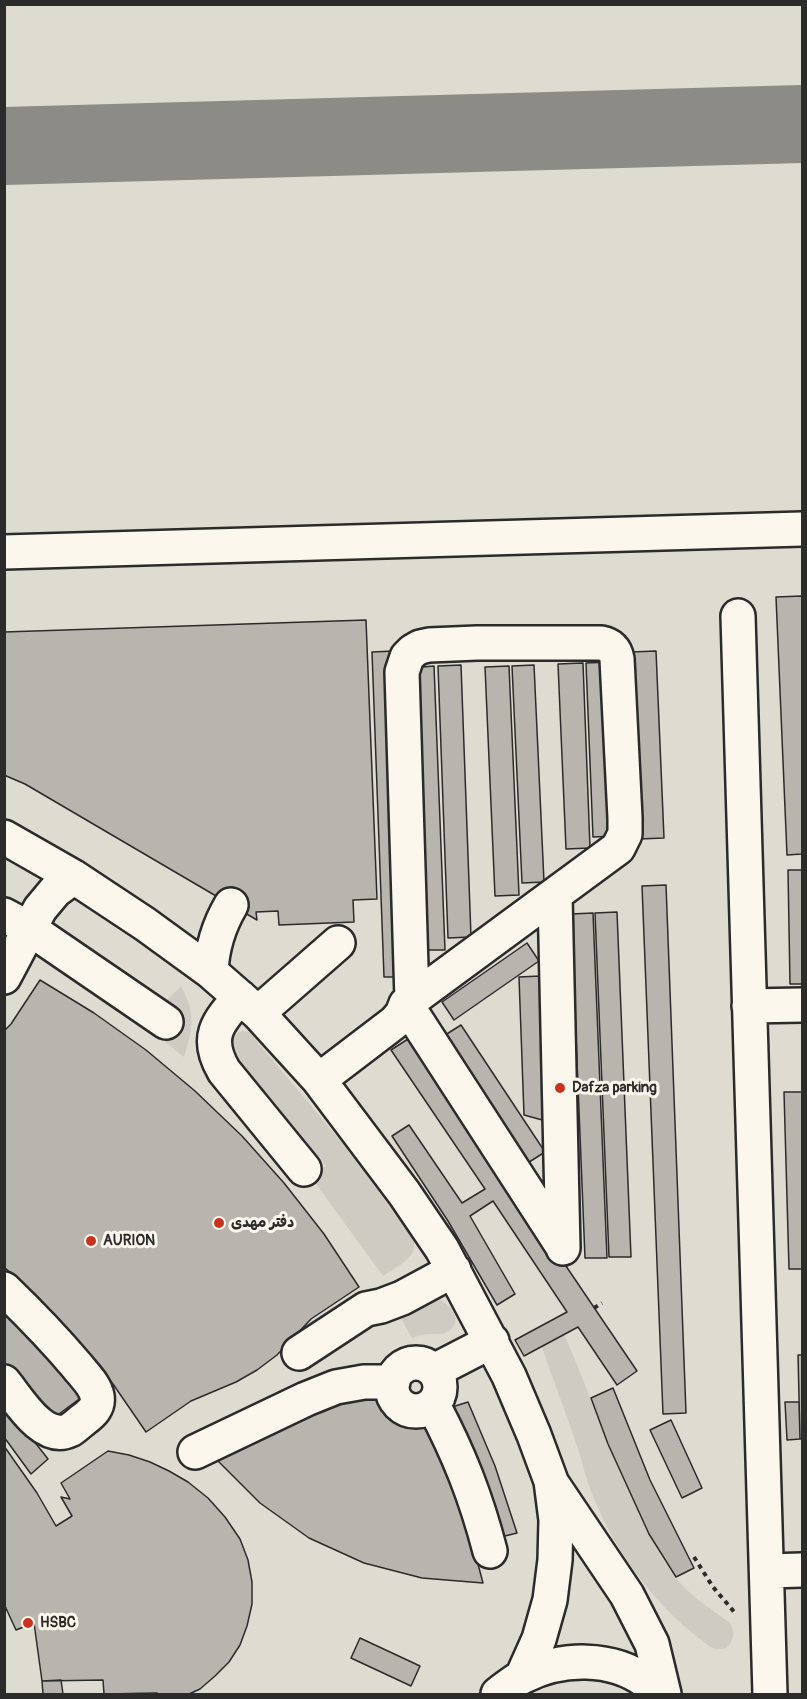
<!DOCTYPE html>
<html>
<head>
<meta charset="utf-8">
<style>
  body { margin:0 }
  #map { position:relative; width:807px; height:1699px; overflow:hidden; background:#eeebe0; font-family:Pangolin,sans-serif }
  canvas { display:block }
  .frame { position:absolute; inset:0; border:6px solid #2b2b2b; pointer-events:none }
</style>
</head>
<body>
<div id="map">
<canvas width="807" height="1699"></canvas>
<div class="frame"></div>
</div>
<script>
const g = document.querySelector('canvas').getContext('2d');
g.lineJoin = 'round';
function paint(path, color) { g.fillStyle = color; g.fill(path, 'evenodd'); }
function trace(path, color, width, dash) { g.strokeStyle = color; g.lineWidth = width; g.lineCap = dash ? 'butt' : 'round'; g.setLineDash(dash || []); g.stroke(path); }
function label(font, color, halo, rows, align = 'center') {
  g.font = font + ' Pangolin,"Playpen Sans Arabic",sans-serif'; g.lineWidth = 6; g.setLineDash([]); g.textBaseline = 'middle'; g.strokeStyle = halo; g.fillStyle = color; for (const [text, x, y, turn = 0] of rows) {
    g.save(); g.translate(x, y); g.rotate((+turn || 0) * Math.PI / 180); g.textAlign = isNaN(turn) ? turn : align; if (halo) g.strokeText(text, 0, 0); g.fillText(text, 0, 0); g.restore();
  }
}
paint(new Path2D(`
  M4 5H802V1694H5Z`), '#dedbd1');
paint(new Path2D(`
  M181 986C196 1014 193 1028 184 1057L163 1040 184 1018 166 1001Z
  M243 1031 249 1032 343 1144 412 1237C422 1256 396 1267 383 1276L311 1177 326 1166 235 1055C230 1044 230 1034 243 1031Z
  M431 1297C449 1300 468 1323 445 1333 441 1335 436 1334 431 1334 424 1334 418 1336 412 1338L398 1313Z
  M564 1334C589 1392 610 1451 637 1508 649 1535 665 1569 687 1590 699 1602 716 1612 730 1623 737 1634 732 1651 717 1649 711 1649 706 1643 701 1640 650 1600 612 1547 589 1486 584 1473 582 1459 577 1446 566 1413 553 1380 542 1347Z`), '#cecbc2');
trace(new Path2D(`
  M4 146 802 124`), '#8c8b86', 78);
const building = new Path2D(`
  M802 596V854L787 855 776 597Z
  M366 620 377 899 353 900 354 922 279 925 278 911 256 912 257 920 25 784 4 775V632Z
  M394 651 406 977H384L372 652Z
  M656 651 664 838 639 839 631 652Z
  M609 662 616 836 593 837 586 663Z
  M583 663 590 848 566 849 558 664Z
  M461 665 471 937 448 938 438 666Z
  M534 665 544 882 522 883 512 666Z
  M434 666 445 950H422L411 668Z
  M509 666 519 895 495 896 485 667Z
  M788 870H802V984H790Z
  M666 885 686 1413 663 1414 642 886Z
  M617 912 631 1257H609L595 913Z
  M593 913 607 1258H585L571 914Z
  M527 943 539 961 454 1020 442 1002Z
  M540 976 546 1121 524 1115 519 977Z
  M40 980 94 1013 146 1050 195 1091 242 1136 284 1183 324 1234 359 1287 311 1319 277 1355 257 1370 236 1382 191 1401 146 1432 113 1384 77 1339 38 1297 4 1267V1031L11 1024Z
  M461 1025 545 1152 526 1164 442 1037Z
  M411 1037 637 1371 617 1385 578 1327 524 1356 515 1340 567 1312 493 1201 470 1216 515 1294 497 1305 448 1221 392 1136 409 1125 462 1203 485 1189 391 1050Z
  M784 1092H802V1269H789Z
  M4 1307 82 1397 48 1422 4 1368Z
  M798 1355H802V1439H800Z
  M613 1388 650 1480 694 1568 676 1577 649 1534 608 1444 591 1398Z
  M372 1394 378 1403 386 1411 396 1416 406 1419H417L427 1416 465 1515 483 1583 422 1578 364 1563 309 1538 260 1503 217 1460 279 1427 344 1402Z
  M468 1402 495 1466 517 1533 497 1538 449 1408Z
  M785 1402H799L800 1439 787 1440Z
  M4 1403 48 1459 31 1474 4 1437Z
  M671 1420 702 1488 682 1498 650 1430Z
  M4 1446 37 1493 56 1526 72 1516 61 1497 70 1499 61 1483 108 1451 129 1455 150 1462 169 1471 188 1482 208 1498 225 1517 240 1539 248 1560 252 1582V1604L247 1626 240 1645 229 1662 215 1676 200 1689 189 1694H158L157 1693 104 1694 103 1680 42 1681 34 1623 16 1630 4 1604Z
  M360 1638 420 1666 411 1686 351 1658Z
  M61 1680 63 1694H43L42 1681Z`);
paint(building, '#b8b5ae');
trace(building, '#2b2b2b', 1.5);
const minor = new Path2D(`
  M4 552 802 529
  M738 616 770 1694
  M4 837 74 877 145 924 211 972 258 1013 319 1080 404 1193 442 1249 509 1376 534 1435 551 1481 556 1520 555 1560 550 1600 539 1639 522 1677
  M555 895 563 1248
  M4 915 30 929 166 1022
  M211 972C212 947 218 927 231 905
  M4 977 40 909 55 891 74 877
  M240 997C218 1022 204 1037 224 1071L304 1169
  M406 1004 563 1247
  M749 1006 802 1005
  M258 1013 338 943
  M319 1080 395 1022 402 1014 406 1004 618 848 625 834V818L617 659C615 649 611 645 601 643H477L429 645 420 647 413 651 407 657 402 672 412 1000
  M4 1289C30 1314 54 1339 77 1366 84 1375 95 1385 97 1396 99 1407 92 1413 84 1419 80 1422 75 1427 70 1430 43 1443 18 1399 4 1382
  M299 1353 366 1309 381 1306 402 1298 454 1270
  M392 1387a24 24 0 1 1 48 0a24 24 0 1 1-48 0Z
  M434 1371 492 1341
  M433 1405C459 1454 476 1497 490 1551
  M195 1452 306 1399 336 1387 364 1382H393
  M553 1485 627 1595 652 1644 664 1694
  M767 1571 802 1570
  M498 1694C506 1688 515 1680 524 1676 562 1657 612 1656 647 1682 652 1686 656 1690 661 1694`);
trace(minor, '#2b2b2b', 38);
trace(new Path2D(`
  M594 1308 602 1303
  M694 1557 713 1587 736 1614`), '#2b2b2b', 4, [4.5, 4.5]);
trace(minor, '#fbf7ec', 33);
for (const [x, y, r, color] of [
  [560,1088,6,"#c8321e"],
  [219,1223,6,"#c8321e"],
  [91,1241,6,"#c8321e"],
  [28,1623,6,"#c8321e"]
]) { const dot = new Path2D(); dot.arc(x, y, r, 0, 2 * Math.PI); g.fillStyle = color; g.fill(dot); trace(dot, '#fbf7ec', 2); }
label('bold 15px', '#2b2b2b', '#fbf7ec', [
  ["Dafza parking",572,1088],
  ["دفتر مهدى",231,1223],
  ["AURION",103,1241],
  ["HSBC",40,1623]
], 'left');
</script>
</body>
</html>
